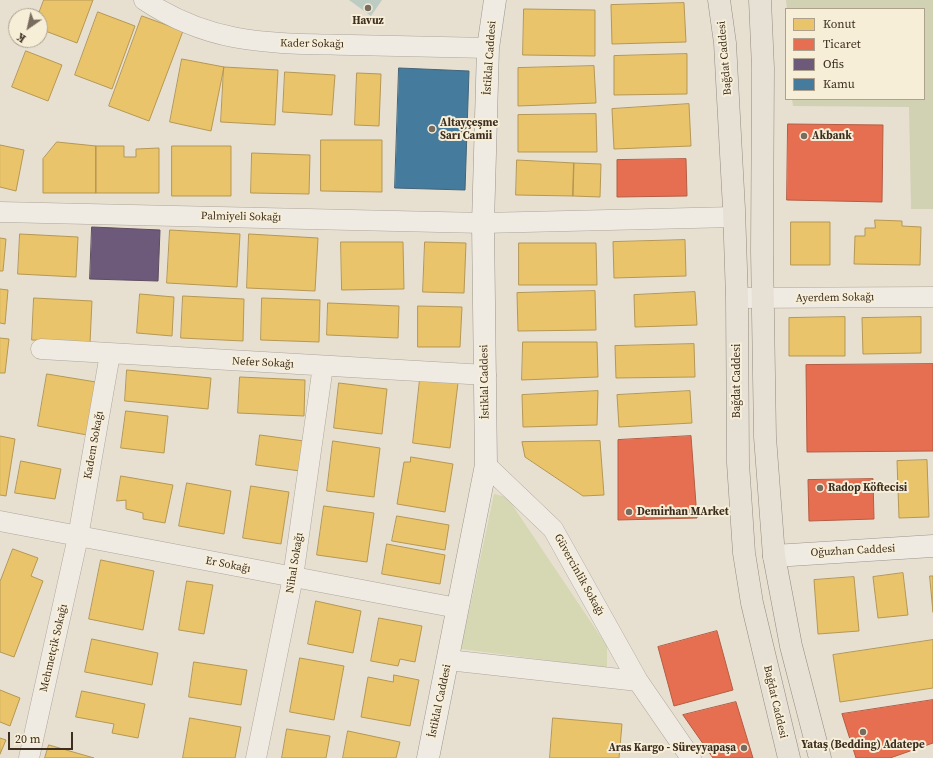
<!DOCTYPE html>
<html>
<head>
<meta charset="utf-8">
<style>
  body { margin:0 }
  #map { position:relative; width:933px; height:758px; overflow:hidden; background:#e7e0d1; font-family:"Source Serif 4",serif }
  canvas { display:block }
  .legend { position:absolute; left:785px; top:8px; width:140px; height:92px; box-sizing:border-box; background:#f7eed8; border:1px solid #ada18e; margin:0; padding:5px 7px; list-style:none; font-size:12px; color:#3d2e20 }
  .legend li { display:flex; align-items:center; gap:8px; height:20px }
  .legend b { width:20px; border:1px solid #ada18e }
  .north { position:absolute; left:8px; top:8px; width:40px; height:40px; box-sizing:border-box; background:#f7eed8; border:1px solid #ada18e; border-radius:50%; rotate:214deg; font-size:11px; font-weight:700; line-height:16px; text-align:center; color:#3d2e20 }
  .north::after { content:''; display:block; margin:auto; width:14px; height:18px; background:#786c5e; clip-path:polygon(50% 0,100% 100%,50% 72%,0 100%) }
  .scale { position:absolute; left:8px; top:732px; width:65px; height:18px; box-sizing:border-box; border:2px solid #3d2e20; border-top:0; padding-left:5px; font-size:12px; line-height:14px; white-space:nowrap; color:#3d2e20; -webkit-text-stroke:3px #f7eed8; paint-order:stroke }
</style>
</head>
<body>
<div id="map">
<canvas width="933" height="758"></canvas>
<ul class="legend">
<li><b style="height:11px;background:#e9c46a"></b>Konut</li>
<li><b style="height:11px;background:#e76f51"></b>Ticaret</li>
<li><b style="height:11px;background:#6d597a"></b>Ofis</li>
<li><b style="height:11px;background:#457b9d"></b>Kamu</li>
</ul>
<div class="north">K</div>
<div class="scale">20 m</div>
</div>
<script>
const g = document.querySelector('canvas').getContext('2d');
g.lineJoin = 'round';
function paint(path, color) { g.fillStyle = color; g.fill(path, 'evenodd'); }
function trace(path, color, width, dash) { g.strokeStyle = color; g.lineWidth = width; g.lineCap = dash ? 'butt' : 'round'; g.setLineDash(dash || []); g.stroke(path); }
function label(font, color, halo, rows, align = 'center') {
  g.font = font + ' "Source Serif 4",serif'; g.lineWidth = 4; g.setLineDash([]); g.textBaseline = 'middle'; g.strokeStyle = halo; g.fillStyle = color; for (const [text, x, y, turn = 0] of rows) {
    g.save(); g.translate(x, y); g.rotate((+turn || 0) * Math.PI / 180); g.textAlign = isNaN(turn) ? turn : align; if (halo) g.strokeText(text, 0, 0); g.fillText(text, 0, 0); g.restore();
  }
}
paint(new Path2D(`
  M494 494 507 497 607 646V668L461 649Z`), '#d6d7b3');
paint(new Path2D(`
  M786 0H933V209H911L909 107 793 106 792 99H924V9H787Z`), '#d1d1b3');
paint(new Path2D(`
  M349 0H382L371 16Z`), '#bcccc2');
const homes = new Path2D(`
  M44 0H93L77 43 40 29V16H38Z
  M684 3 686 42 612 44 611 5Z
  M524 9 595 10V56L523 55Z
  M98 12 135 26 112 89 75 75Z
  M142 16 183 31 149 121 109 106Z
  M26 51 62 65 48 101 12 87Z
  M687 54V94L614 95V56Z
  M182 59 224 67 211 131 170 122Z
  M594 66 596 103 518 106V68Z
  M224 67 278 70 275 125 221 122Z
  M285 72 335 75 332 115 283 112Z
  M357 73 381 74 379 126 355 125Z
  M689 104 691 146 614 149 612 109Z
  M596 114 597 152H518V115Z
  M321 140H382V192L321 191Z
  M57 142 96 146V193H43V159Z
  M0 145 24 150 16 191 0 187Z
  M96 146H124V157H136V149L159 148V193H96Z
  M172 146H231V196H172Z
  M252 153 310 155 309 194 251 193Z
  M517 160 574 163 573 196 516 195Z
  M574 163 601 164 600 197 573 196Z
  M875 220 902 221V226L921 227 920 265 854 264 855 236H865V228H875Z
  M791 222H830V265H791Z
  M170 230 240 234 237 287 167 283Z
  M20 234 78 237 76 277 18 274Z
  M249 234 318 238 315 291 247 288Z
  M0 238 6 239 3 271H0Z
  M685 240 686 276 614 278 613 242Z
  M341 242H403L404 289 342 290Z
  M425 242 466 243 464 293 423 292Z
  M519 243H596L597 285H519Z
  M0 289 8 290 5 324 0 323Z
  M595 291 596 330 518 331 517 293Z
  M695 292 697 325 635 327 634 295Z
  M140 294 174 297 172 336 137 333Z
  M183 296 244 299 243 341 181 338Z
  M34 298 92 301 90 343 32 340Z
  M262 298 320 300 319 342 261 340Z
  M328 303 399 306 398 338 327 335Z
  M418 306 462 307 460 347H418Z
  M845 317V356H789V318Z
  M921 317V353L863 354 862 318Z
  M0 338 9 339 5 373H0Z
  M523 342H597L598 377 522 380Z
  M694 344 695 377 616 378 615 346Z
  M127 370 211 378 208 409 125 401Z
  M47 374 96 382 87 435 38 426Z
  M240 377 305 380 304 416 238 413Z
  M420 379 458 383 450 448 413 443Z
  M339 383 387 389 382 434 334 428Z
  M598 391 597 425 523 427 522 395Z
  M690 391 692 423 619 427 617 395Z
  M126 411 168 416 164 453 121 448Z
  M260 435 304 441 300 471 256 465Z
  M0 436 15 439 6 496 0 495Z
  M333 441 380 448 374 497 327 491Z
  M600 441 604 495 583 496 525 457 522 442Z
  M411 457 453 464 445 512 397 504 404 462H410Z
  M927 460 929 517 899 518 897 461Z
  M21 461 61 469 55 499 15 493Z
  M121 476 173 485 165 523 143 519V513L126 509V500L117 501Z
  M187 483 231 491 224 534 179 526Z
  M251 486 289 492 281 544 243 538Z
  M324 506 374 513 367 562 317 555Z
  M397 516 449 525 445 550 392 541Z
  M387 544 445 555 440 584 382 574Z
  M13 549 38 558 31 576 43 581 14 657 0 652V582Z
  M101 560 154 571 143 630 89 619Z
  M903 573 908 615 878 618 873 577Z
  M930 576H933V612Z
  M854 577 859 631 818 634 814 580Z
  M187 581 213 585 204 634 179 630Z
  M316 601 361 611 353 653 308 644Z
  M379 618 422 626 415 662 400 659 398 666 371 661Z
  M92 639 158 653 152 685 85 672Z
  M933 640V688L840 702 833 655Z
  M300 658 344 666 334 720 290 712Z
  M194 662 247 670 241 705 189 697Z
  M394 675 419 680 410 726 361 717 368 677 393 682Z
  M0 690 20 698 10 726 0 722Z
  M82 691 145 704 138 738 112 733 114 724 76 717Z
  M190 718 241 727 235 758H183Z
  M553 718 622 724 619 758H550Z
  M287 729 330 736 326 758H282Z
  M348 731 400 742 396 758H343Z
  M0 738 6 740 0 754Z
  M49 745 94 758H45Z`);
paint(homes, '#e9c46a');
trace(homes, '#b59754', 1);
const shops = new Path2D(`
  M788 124 883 125 882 202 787 200Z
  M686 159 687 196 617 197V160Z
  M933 364V451L807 452 806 365Z
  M691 436 697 518 618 520V440Z
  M873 479 874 519 809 521 808 480Z
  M717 631 733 690 674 706 658 647Z
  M933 700V743L890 758H856L842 714Z
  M736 702 753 758H713L683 715Z`);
paint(shops, '#e76f51');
trace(shops, '#b45c42', 1);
const offices = new Path2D(`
  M92 227 160 230 158 281 90 279Z`);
paint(offices, '#6d597a');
trace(offices, '#5f4c5f', 1);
const public = new Path2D(`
  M399 68 469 71 465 190 395 188Z`);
paint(public, '#457b9d');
trace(public, '#436478', 1);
const street = new Path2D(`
  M144 0C213 46 272 43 351 45 397 46 443 47 488 48
  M0 212 483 223 734 217
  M737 298 933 297
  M41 349 486 375
  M486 465 553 529 638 681 691 758
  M0 521 457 608
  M448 660 638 681
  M29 758 78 537 110 354
  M256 758 293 577 323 366`);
const secondary = new Path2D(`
  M774 556 933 546
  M428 758 486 465 483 223 488 48 495 0`);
const primary = new Path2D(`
  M719 0 725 43 734 209 737 298 738 463 744 553 752 603 789 758
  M760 0 763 68 762 251 765 437 774 556 791 646 820 758`);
trace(street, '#ada599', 21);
trace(secondary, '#9c958a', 23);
trace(primary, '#928b80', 23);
trace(street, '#efebe3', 20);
trace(secondary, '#efebe3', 22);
trace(primary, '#e6e1d4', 22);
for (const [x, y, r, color] of [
  [368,8,4,"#786c5e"],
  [432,129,4,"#786c5e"],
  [804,136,4,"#786c5e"],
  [820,488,4,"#786c5e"],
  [629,512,4,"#786c5e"],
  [863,732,4,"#786c5e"],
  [744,748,4,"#786c5e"]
]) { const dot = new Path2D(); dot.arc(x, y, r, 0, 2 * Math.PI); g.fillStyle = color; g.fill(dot); trace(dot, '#f7eed8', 1.5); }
label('bold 11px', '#3d2e20', '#f7eed8', [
  ["Havuz",368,21,"center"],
  ["Altayçeşme",440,123],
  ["Sarı Camii",440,136],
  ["Akbank",812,136],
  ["Radop Köftecisi",828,488],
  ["Demirhan MArket",637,512],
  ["Yataş (Bedding) Adatepe",863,745,"center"],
  ["Aras Kargo - Süreyyapaşa",736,748,"right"]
], 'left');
label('11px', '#3d2e20', '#f7eed8', [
  ["Kader Sokağı",312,44,1],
  ["İstiklal Caddesi",490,58,-86],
  ["Bağdat Caddesi",725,58,-95],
  ["Palmiyeli Sokağı",241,217,1],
  ["Ayerdem Sokağı",835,298,-1],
  ["Nefer Sokağı",263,363,3],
  ["Bağdat Caddesi",737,381,-90],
  ["İstiklal Caddesi",485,382,-91],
  ["Kadem Sokağı",94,445,-80],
  ["Oğuzhan Caddesi",853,551,-3],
  ["Nihal Sokağı",295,563,-81],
  ["Er Sokağı",228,565,11],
  ["Güvercinlik Sokağı",579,575,61],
  ["Mehmetçik Sokağı",54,648,-77],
  ["İstiklal Caddesi",440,701,-78],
  ["Bağdat Caddesi",775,702,77]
]);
</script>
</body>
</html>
